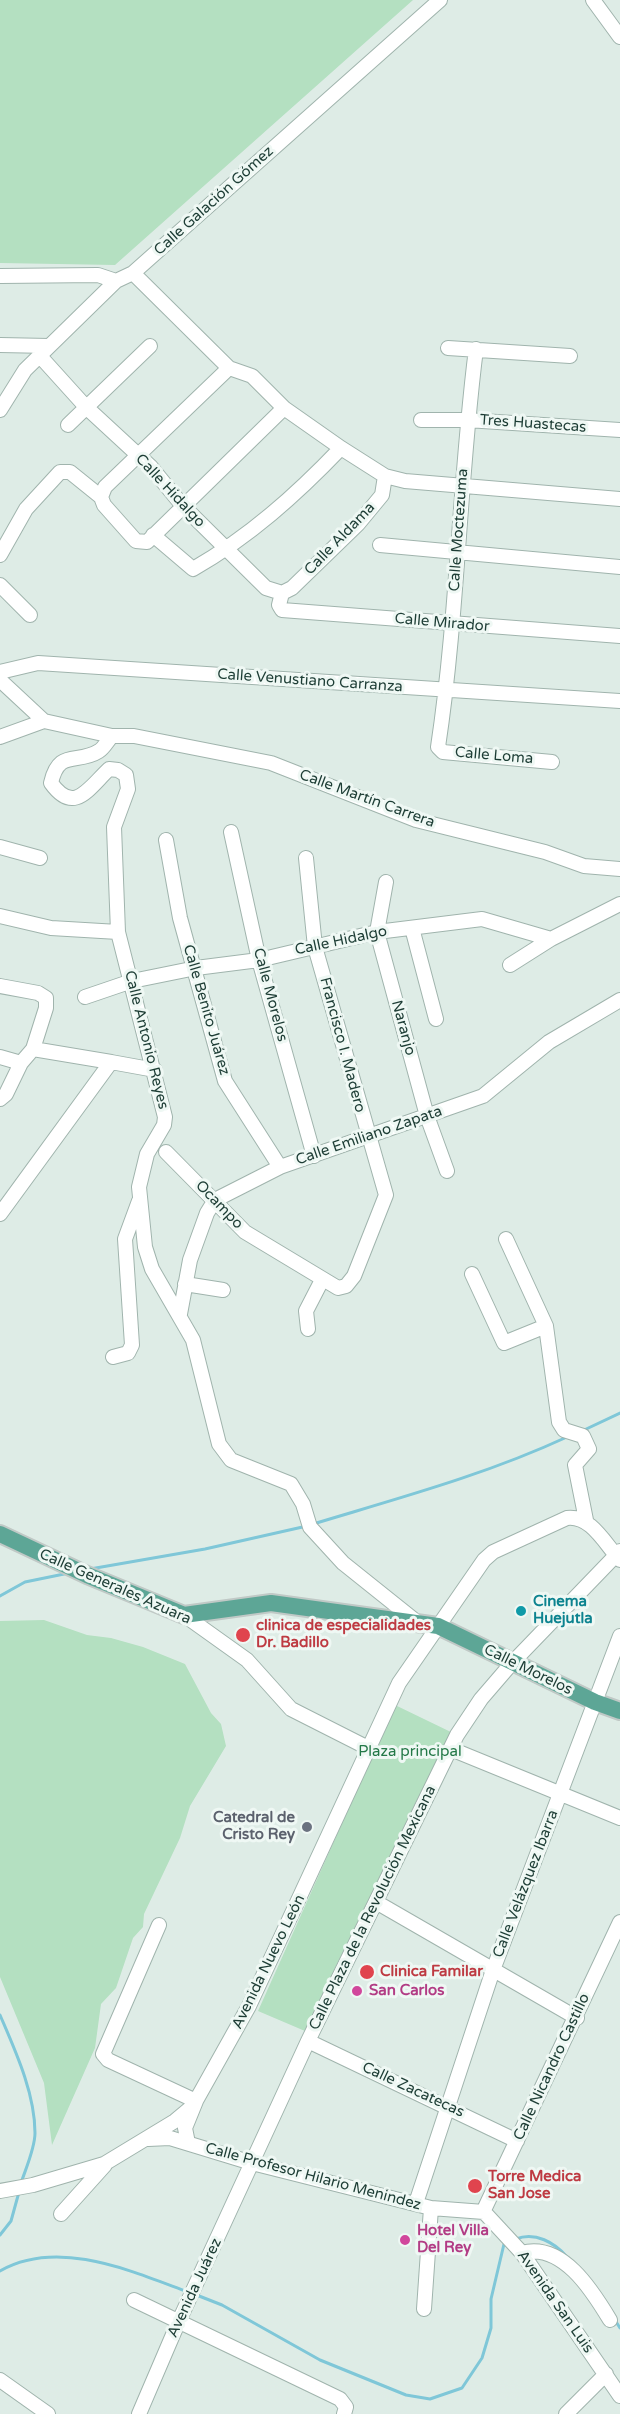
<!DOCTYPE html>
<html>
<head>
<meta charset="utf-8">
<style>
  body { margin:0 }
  canvas { display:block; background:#deece6 }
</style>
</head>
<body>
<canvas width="620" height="2414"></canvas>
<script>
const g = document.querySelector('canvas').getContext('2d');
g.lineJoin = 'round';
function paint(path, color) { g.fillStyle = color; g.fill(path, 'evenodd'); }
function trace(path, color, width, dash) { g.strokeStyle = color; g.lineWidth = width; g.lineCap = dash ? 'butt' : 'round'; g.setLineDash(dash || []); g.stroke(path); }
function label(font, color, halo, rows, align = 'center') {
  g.font = font + ' "Varela Round",sans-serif'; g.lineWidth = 6; g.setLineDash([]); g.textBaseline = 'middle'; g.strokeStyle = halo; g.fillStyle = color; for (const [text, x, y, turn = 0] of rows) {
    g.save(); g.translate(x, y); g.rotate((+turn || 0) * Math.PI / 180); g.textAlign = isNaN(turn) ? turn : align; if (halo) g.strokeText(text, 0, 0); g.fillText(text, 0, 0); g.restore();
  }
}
paint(new Path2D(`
  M0 0H413L115 265 0 263Z
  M44 1620 87 1635 111 1638 143 1647 185 1664 211 1713 221 1724 226 1746 190 1806 180 1838 144 1914 143 1927 133 1938 116 1988 101 2004 95 2048 52 2145 44 2083 0 1977V1621Z
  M395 1705 455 1734 312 2034 258 2011Z`), '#b4e0c1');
trace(new Path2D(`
  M582 1431 620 1413
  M313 1524C399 1498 485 1475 567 1437
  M90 1569 205 1549 307 1526
  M0 1596 25 1582 69 1573
  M0 2015C15 2050 35 2093 35 2133 35 2148 26 2168 21 2183
  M0 2235 11 2221 19 2192
  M516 2239C535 2231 555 2243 567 2257
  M0 2271C58 2238 131 2271 188 2292
  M194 2294 222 2305 320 2360 406 2395 430 2399 462 2388 482 2358 491 2328V2299L504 2244 507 2243
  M615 2320 620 2328`), '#7fc7d8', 3);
const minor = new Path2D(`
  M593 0 620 37
  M133 273 229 368 252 376 284 408 341 448 385 476 405 481 620 499
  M0 276 98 275 116 281
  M0 345 49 346
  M448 348 570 356
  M476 349C459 481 458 615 438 747L443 752 552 762
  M39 355 86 407 151 467 182 505 266 588 282 593
  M0 410 25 370 116 281 133 273 440 0
  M421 420H467L620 430
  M68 425 150 346
  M101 497 105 487 229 368
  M153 535 193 569C249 537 296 495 341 448
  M380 545 620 567
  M0 555 26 509 60 472H70L101 497 104 505 136 541 147 542 284 408
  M0 585 30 615
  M282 593 279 605 282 610 620 636
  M282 593 292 588 358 524 382 495 385 476
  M0 672 38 663 620 701
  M0 680 44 721
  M112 736C108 740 104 748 99 751 77 765 59 748 51 783 74 815 88 789 109 769L118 770 126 775 128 789 114 827 118 932 165 1117 164 1125 147 1154 139 1187 145 1247 152 1269 193 1340 219 1444 231 1460 291 1484 303 1504 310 1527 343 1563 418 1623
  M0 737 44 721 112 736H134L271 763 416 820 545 852 584 866 620 869
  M231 832 259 960 314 1156
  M166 840 180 918 225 1081 280 1167
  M0 847 40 858
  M386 882 377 932 427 1116 447 1171
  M0 916 51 928 118 932
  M412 928 436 1019
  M510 965 551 939 620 904
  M0 986 38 993 46 998V1008L33 1049 21 1063 6 1094 0 1099
  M85 997 132 981 196 968 259 960 377 932 482 919 551 939
  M33 1049 111 1062
  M0 1057 21 1063
  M166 1152 245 1232 338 1288 346 1286 354 1276 386 1195 315 947 306 858
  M0 1214 111 1062 155 1070
  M506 1239 546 1326 559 1422 564 1430 583 1436 589 1449 575 1465 586 1520
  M472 1274 504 1343 546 1326
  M185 1284 223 1290
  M180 1314 190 1260 207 1213 215 1200 280 1167 483 1096 549 1042 620 1000
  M308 1329 306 1311 322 1280
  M113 1357 128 1353 132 1345 125 1239 139 1201
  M184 1615 247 1660 291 1709 370 1749
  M451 1749 620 1818
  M376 1902 577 2018
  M159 1925 103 2054 108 2060 196 2101 185 2128 188 2143
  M308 2041 517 2141
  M148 2139 170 2138 252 2163 431 2208 484 2212 522 2253 620 2396
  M0 2191 33 2185 104 2164 175 2121 193 2106 249 2006 399 1683 484 1560 493 1552 567 1518C591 1515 605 1544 620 1560
  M416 2203 493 1970 620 1636
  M483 2212 620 1922
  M61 2214 105 2165
  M522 2253C562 2242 592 2290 610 2320
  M134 2300 340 2399 346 2407 344 2414
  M424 2309 431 2208
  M0 2380 48 2414
  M139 2414 178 2323 308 2041 457 1735 481 1699 512 1663 620 1551
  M566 2414 606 2374`);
const major = new Path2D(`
  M0 1534 87 1575 184 1615 271 1603 438 1626 595 1702 620 1711`);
trace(minor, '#a0b4ad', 16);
trace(major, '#c0c9c6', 20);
trace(minor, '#fff', 14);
trace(major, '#5da696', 16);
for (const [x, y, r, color] of [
  [521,1611,6,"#0f9aa8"],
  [243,1635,8,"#e0444e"],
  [307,1827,6,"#6b7280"],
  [367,1972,8,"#e0444e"],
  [357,1991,6,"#d1479c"],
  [475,2186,8,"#e0444e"],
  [405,2240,6,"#d1479c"]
]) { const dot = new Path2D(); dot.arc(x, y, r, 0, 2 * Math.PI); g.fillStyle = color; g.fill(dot); trace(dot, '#eff8f4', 2); }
label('15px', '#1d3d35', '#eff8f4', [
  ["Calle Galación Gómez",214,201,-42],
  ["Tres Huastecas",533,424,4],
  ["Calle Hidalgo",170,491,47],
  ["Calle Moctezuma",459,530,-86],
  ["Calle Aldama",340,539,-46],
  ["Calle Mirador",442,623,5],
  ["Calle Venustiano Carranza",310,681,4],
  ["Calle Loma",494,756,5],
  ["Calle Martín Carrera",367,799,20],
  ["Calle Hidalgo",341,941,-12],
  ["Calle Morelos",270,995,75],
  ["Calle Benito Juárez",206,1010,74],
  ["Naranjo",403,1028,75],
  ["Calle Antonio Reyes",146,1040,76],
  ["Francisco I. Madero",342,1045,75],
  ["Calle Emiliano Zapata",369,1136,-19],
  ["Ocampo",219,1205,46],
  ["Calle Generales Azuara",115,1587,24],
  ["Calle Morelos",528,1670,26],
  ["Calle Velázquez Ibarra",526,1884,-69],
  ["Calle Plaza de la Revolución Mexicana",373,1908,-64],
  ["Avenida Nuevo León",269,1962,-64],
  ["Calle Nicandro Castillo",552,2067,-65],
  ["Calle Zacatecas",413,2090,25],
  ["Calle Profesor Hilario Menindez",313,2177,15],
  ["Avenida Juárez",195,2288,-65],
  ["Avenida San Luis",555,2302,55]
]);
label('bold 15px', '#0d838f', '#eff8f4', [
  ["Cinema",533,1602],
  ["Huejutla",533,1619]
], 'left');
label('bold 15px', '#be3a42', '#eff8f4', [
  ["clinica de especialidades",256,1626],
  ["Dr. Badillo",256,1643],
  ["Clinica Familar",380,1972],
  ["Torre Medica",488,2177],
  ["San Jose",488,2194]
], 'left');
label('15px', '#237847', '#eff8f4', [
  ["Plaza principal",410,1752]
]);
label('bold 15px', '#5b616d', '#eff8f4', [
  ["Catedral de",295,1818],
  ["Cristo Rey",295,1835]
], 'right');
label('bold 15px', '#b23c85', '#eff8f4', [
  ["San Carlos",369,1991],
  ["Hotel Villa",417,2231],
  ["Del Rey",417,2248]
], 'left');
</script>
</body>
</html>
